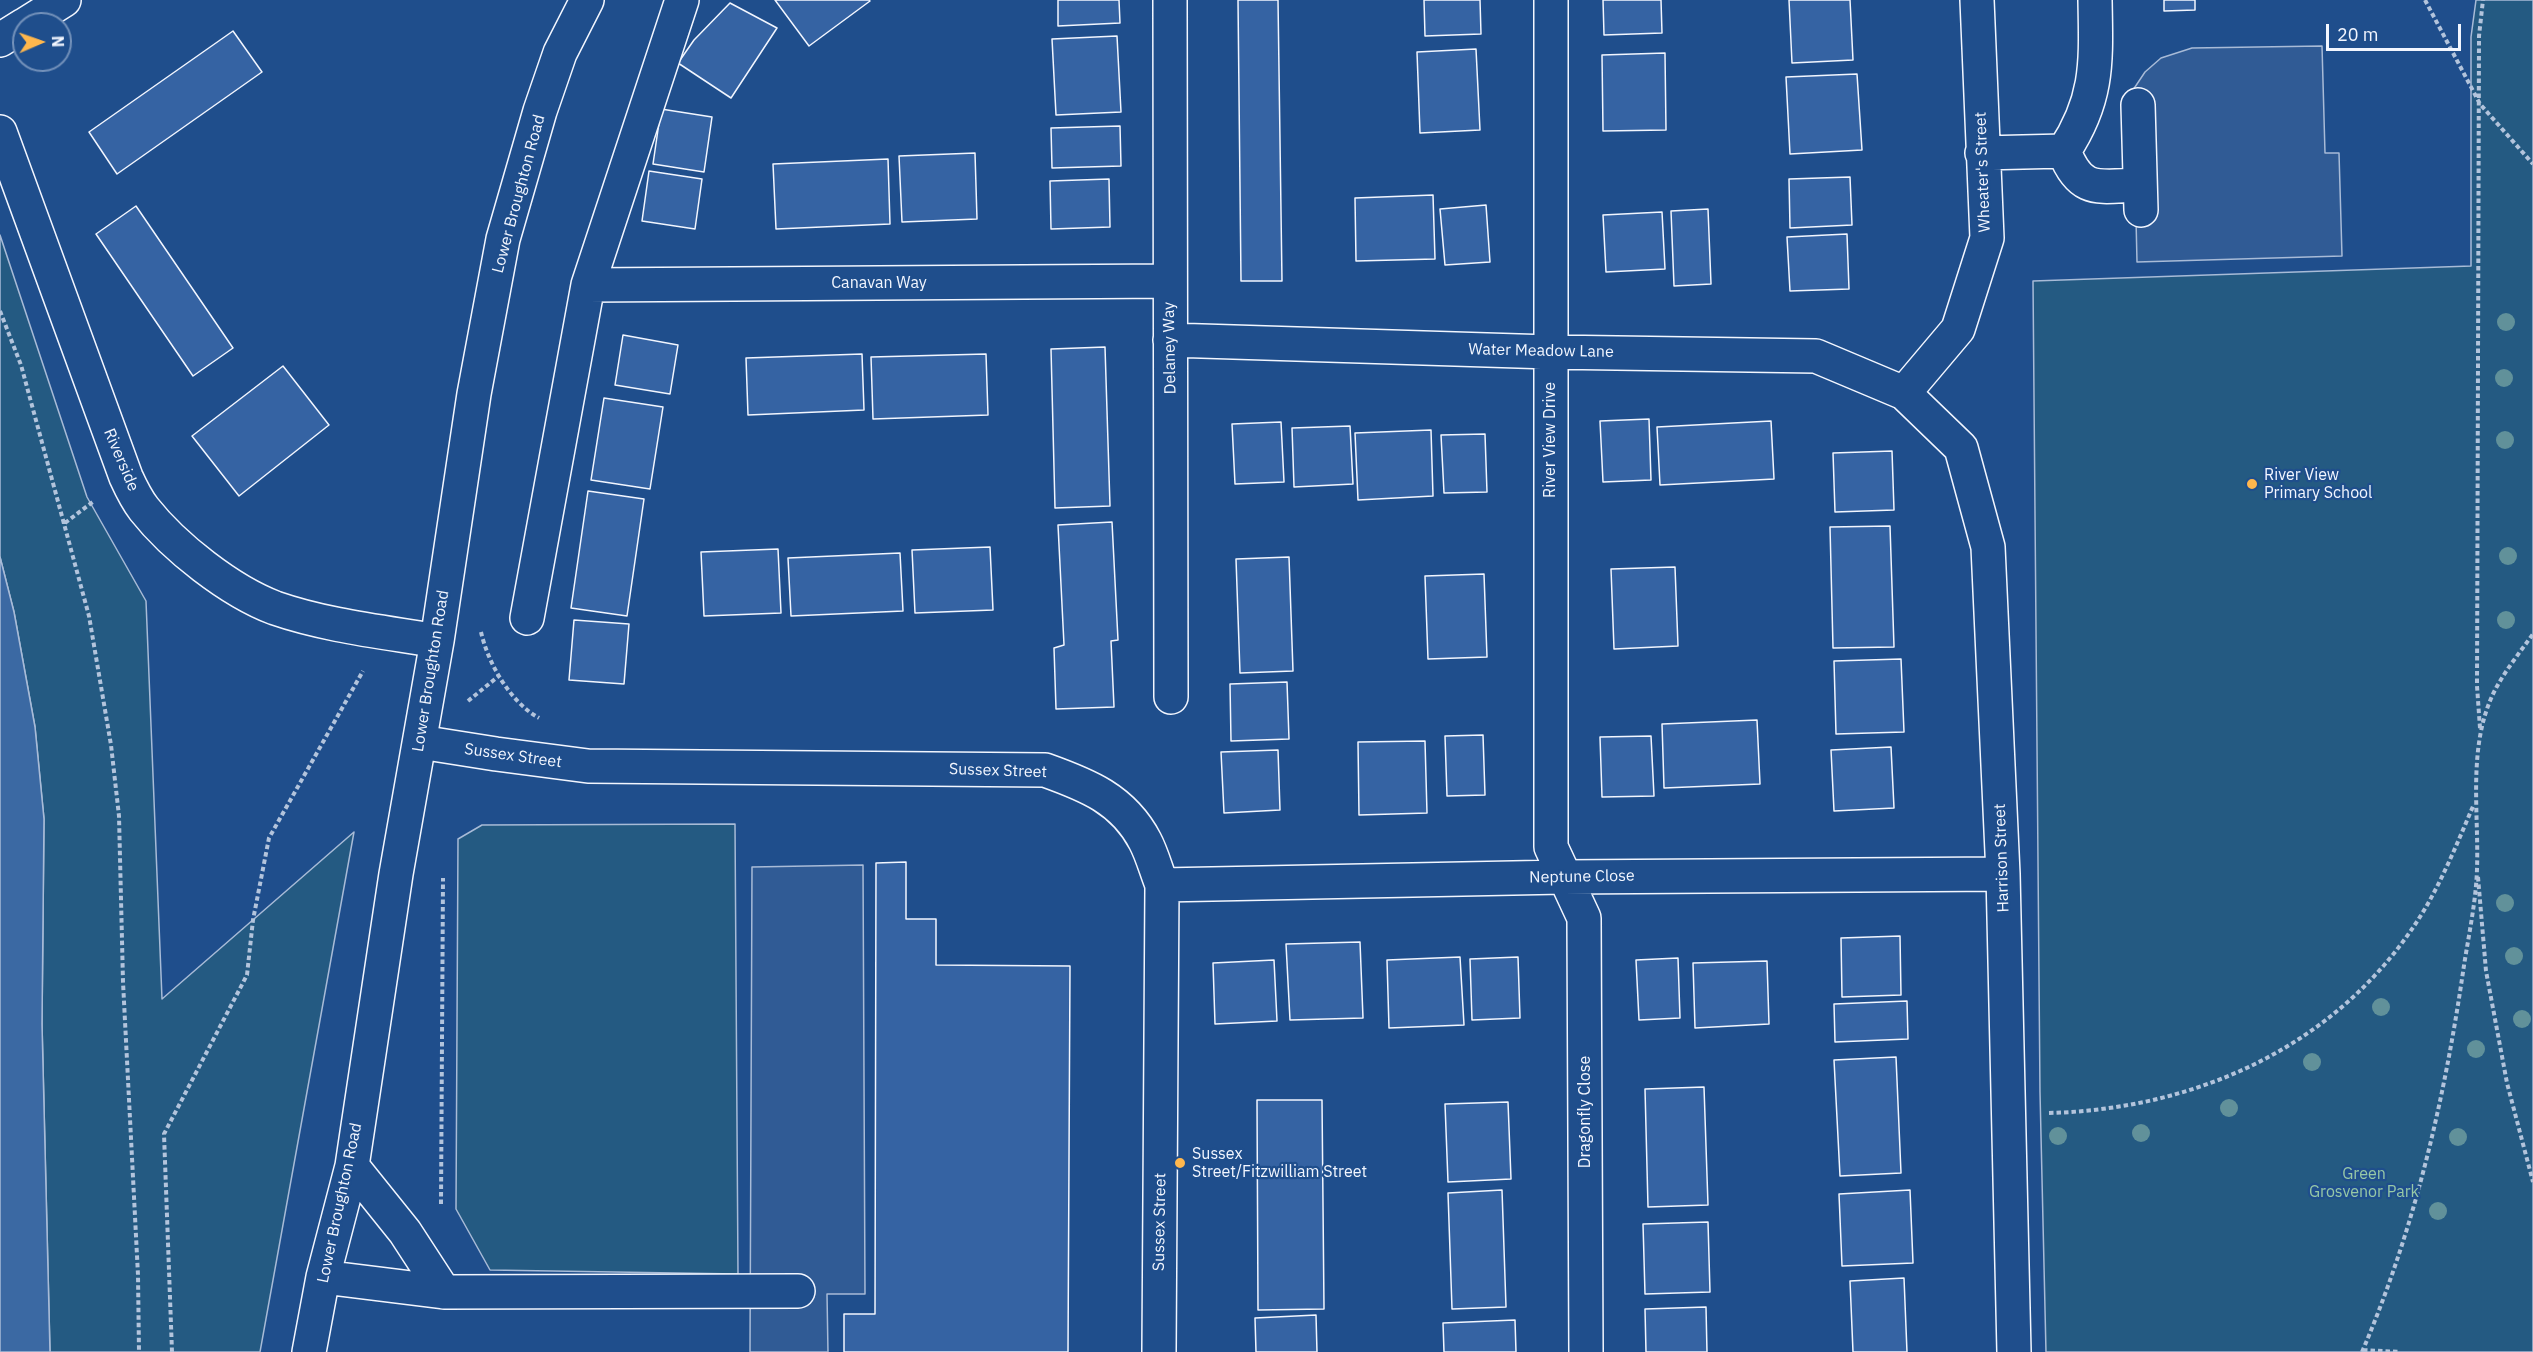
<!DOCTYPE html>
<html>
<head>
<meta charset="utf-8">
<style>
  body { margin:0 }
  #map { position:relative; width:2533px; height:1352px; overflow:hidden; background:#1f4e8c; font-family:"IBM Plex Sans",sans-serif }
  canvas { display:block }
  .north { position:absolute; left:12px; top:12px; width:60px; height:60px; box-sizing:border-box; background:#1f4e8c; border:2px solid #7391ba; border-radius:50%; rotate:88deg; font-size:16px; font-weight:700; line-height:24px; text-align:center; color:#f2f6ff }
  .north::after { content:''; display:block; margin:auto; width:21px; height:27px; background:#ffb74d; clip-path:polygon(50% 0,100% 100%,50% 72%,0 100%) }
  .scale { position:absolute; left:2326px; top:24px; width:135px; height:27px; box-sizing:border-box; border:3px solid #f2f6ff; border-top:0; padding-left:8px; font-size:18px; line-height:21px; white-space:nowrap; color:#f2f6ff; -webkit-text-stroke:4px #1f4e8c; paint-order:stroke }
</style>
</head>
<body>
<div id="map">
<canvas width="2533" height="1352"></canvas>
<div class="north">N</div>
<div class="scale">20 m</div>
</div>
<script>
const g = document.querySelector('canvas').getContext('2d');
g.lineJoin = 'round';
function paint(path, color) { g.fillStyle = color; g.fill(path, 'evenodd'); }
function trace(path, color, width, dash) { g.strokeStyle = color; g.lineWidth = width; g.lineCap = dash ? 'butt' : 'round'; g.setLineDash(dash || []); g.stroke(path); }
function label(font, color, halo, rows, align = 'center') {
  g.font = font + ' "IBM Plex Sans",sans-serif'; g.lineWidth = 4.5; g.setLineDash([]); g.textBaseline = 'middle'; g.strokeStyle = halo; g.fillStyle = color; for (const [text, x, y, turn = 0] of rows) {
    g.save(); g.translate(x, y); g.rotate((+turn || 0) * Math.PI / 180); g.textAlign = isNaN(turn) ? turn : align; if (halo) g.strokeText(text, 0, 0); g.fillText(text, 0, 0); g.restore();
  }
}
const green = new Path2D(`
  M2476 0H2533V1352H2046L2040 1092 2033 281 2471 266V37Z
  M0 235 87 497 146 601 162 999 354 832 260 1352H50L42 1024 44 819 35 727 14 612 0 557Z
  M735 824 738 1274 490 1270 456 1209 458 839 482 825Z`);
paint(green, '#245a82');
trace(green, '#a8bbd7', 1.5);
const parking = new Path2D(`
  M2322 46 2325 153H2339L2342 256 2137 262 2133 90 2145 72 2161 58 2192 48Z
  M863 865 865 1294H827L828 1352H750L752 867Z`);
paint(parking, '#305b95');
trace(parking, '#a8bbd7', 1.5);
const water = new Path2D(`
  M0 557 14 612 35 727 44 819 42 1024 50 1352H0Z`);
paint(water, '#3b69a3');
trace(water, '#a8bbd7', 1.5);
const building = new Path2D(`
  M775 0H869L870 1 809 46Z
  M1058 0H1119L1120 23 1058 26Z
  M1238 0H1278L1282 281H1241Z
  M1424 0H1480L1481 34 1425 36Z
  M1603 0H1661L1662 33 1604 35Z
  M1789 0H1850L1853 60 1792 63Z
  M2164 0H2195V10L2164 11Z
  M730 3 777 28 731 98 678 63 694 40Z
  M233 31 262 72 117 174 89 132Z
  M1117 36 1121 112 1056 115 1052 39Z
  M1476 49 1480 130 1420 133 1417 52Z
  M1665 53 1666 130 1603 131 1602 55Z
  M1857 74 1862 150 1790 154 1786 77Z
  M661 109 712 117 704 172 653 164Z
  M1120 126 1121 166 1052 168 1051 128Z
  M975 153 977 219 902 222 899 156Z
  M888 159 890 224 776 229 773 164Z
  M649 171 702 179 695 229 642 221Z
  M1850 177 1852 225 1790 228 1789 179Z
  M1109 179 1110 227 1051 229 1050 181Z
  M1433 195 1435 259 1356 261 1355 198Z
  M1486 205 1490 262 1445 265 1440 209Z
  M136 206 233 348 193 376 96 234Z
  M1708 209 1711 284 1674 286 1671 211Z
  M1662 212 1665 269 1606 272 1603 215Z
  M1847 234 1849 289 1790 291 1787 237Z
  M623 335 678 345 670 394 615 385Z
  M1105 347 1110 506 1055 508 1051 349Z
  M862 354 864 410 748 415 746 358Z
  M986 354 988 415 873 419 871 357Z
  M283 366 329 425 239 496 192 436Z
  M604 398 663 407 650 489 591 480Z
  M1649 419 1651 480 1603 482 1600 421Z
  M1771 421 1774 479 1660 485 1657 427Z
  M1281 422 1284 482 1235 484 1232 424Z
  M1350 426 1353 484 1294 487 1292 428Z
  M1431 430 1433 496 1358 500 1355 433Z
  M1485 434 1487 492 1444 493 1441 435Z
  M1892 451 1894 510 1835 512 1833 453Z
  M588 491 644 499 627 616 571 608Z
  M1112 522 1118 640 1111 641 1114 707 1056 709 1054 648 1064 645 1058 525Z
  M1890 526 1894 647 1833 648 1830 527Z
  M990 547 993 610 915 613 912 550Z
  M778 549 781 613 704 616 701 552Z
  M900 553 903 611 791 616 788 558Z
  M1289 557 1293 671 1240 673 1236 559Z
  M1675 567 1678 646 1614 649 1611 569Z
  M1484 574 1487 657 1428 659 1425 576Z
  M574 620 629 624 624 684 569 680Z
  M1901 659 1904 732 1836 734 1834 661Z
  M1287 682 1289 739 1231 741 1230 684Z
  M1757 720 1760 784 1664 788 1662 724Z
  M1483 735 1485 795 1447 796 1445 736Z
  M1651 736 1654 796 1602 797 1600 737Z
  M1425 741 1427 813 1359 815 1358 742Z
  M1891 747 1894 808 1834 811 1831 750Z
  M1278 750 1280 810 1224 813 1221 752Z
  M906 862V919H936V965L1070 966 1068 1352H844V1314H875L876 863Z
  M1900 936 1901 995 1842 997 1841 938Z
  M1360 942 1363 1018 1290 1020 1286 944Z
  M1460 957 1464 1025 1389 1028 1387 960Z
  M1518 957 1520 1018 1472 1020 1470 959Z
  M1678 958 1680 1018 1639 1020 1636 960Z
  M1274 960 1277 1021 1215 1024 1213 963Z
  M1767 961 1769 1024 1695 1028 1693 963Z
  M1907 1001 1908 1039 1835 1042 1834 1004Z
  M1896 1057 1901 1173 1840 1176 1834 1060Z
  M1704 1087 1708 1205 1648 1207 1645 1089Z
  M1257 1100H1322L1324 1309 1258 1310Z
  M1508 1102 1511 1179 1448 1182 1445 1104Z
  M1502 1190 1506 1307 1452 1309 1448 1193Z
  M1910 1190 1913 1263 1842 1266 1839 1194Z
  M1708 1222 1710 1292 1645 1294 1643 1224Z
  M1904 1278 1907 1352H1853L1850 1281Z
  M1706 1307 1707 1352H1646L1645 1309Z
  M1316 1315 1317 1352H1256L1255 1318Z
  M1515 1320 1516 1352H1444L1443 1323Z`);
paint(building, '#3563a3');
trace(building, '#f2f6ff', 1.5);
const minor = new Path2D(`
  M1170 0 1171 697
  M1551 0V847L1584 918 1586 1352
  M26 24 64 0
  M0 40 24 25
  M2138 105 2141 210
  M0 132 126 477C131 488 137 500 144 509 174 547 230 591 275 608 327 626 384 632 437 641
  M2064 151C2099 98 2096 61 2095 0
  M1982 153 2064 151C2081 195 2099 186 2140 185
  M588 285 1169 281
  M1170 340 1550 352 1816 356 1904 393 1961 448 1988 547 2003 874 2014 1352
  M1904 393 1958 329 1987 238 1977 0
  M527 618 588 285 682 0
  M420 742 496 754 588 766 1045 770C1087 785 1123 799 1145 841 1152 854 1156 870 1162 885L1159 1352
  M1162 885 1563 877 2003 874
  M352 1166 405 1232 444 1292
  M323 1277 444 1292 798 1291
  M309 1352 323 1277 352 1166 396 874 437 641 474 394 503 239 540 111 560 53 587 0`);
trace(minor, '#f2f6ff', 36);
trace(new Path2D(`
  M2425 0 2480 104 2533 164
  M0 311 21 365 89 616 111 745 119 816 123 982 138 1275 139 1352
  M65 523 94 501
  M481 632C488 663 510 702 539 718
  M468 701 500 675
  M2480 728 2477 686 2479 36 2483 0
  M2478 877 2486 971 2507 1083 2533 1182
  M2049 1113C2201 1109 2346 1042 2426 907 2445 874 2459 839 2474 804
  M441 1204 443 878
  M2363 1350 2400 1352
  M172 1352 164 1134 247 975 253 920 269 838 363 671
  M2362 1352C2414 1231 2444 1102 2463 972 2468 938 2476 903 2477 869 2479 810 2467 745 2495 690 2505 671 2520 652 2533 634`), '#b3c4dc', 4, [4.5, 3]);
trace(minor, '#1f4e8c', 33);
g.fillStyle = '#61919a';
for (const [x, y] of [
  [2506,322],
  [2504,378],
  [2505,440],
  [2508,556],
  [2506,620],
  [2505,903],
  [2514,956],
  [2381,1007],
  [2522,1019],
  [2476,1049],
  [2312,1062],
  [2229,1108],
  [2141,1133],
  [2058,1136],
  [2458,1137],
  [2438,1211]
]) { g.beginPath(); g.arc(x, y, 9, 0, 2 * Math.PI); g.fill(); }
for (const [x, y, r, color] of [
  [2252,484,6,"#ffb74d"],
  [1180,1163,6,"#ffb74d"]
]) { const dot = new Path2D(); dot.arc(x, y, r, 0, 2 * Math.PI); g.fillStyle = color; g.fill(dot); trace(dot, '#1f4e8c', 2); }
label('16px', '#f2f6ff', '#1f4e8c', [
  ["Wheater's Street",1983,172,-92],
  ["Lower Broughton Road",519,194,-75],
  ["Canavan Way",879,283],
  ["Delaney Way",1170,348,-91],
  ["Water Meadow Lane",1541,351,1],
  ["River View Drive",1550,440,-90],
  ["Riverside",121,460,67],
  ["Lower Broughton Road",431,671,-81],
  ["Sussex Street",513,756,8],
  ["Sussex Street",998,771,2],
  ["Harrison Street",2002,858,-92],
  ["Neptune Close",1582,877,-1],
  ["Dragonfly Close",1585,1112,-90],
  ["Lower Broughton Road",340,1203,-78],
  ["Sussex Street",1160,1222,-89]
]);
label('16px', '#f2f6ff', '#1f4e8c', [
  ["River View",2264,475],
  ["Primary School",2264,493],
  ["Sussex",1192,1154],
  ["Street/Fitzwilliam Street",1192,1172]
], 'left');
label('16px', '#97c8a6', '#1f4e8c', [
  ["Green",2364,1174],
  ["Grosvenor Park",2364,1192]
]);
</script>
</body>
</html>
